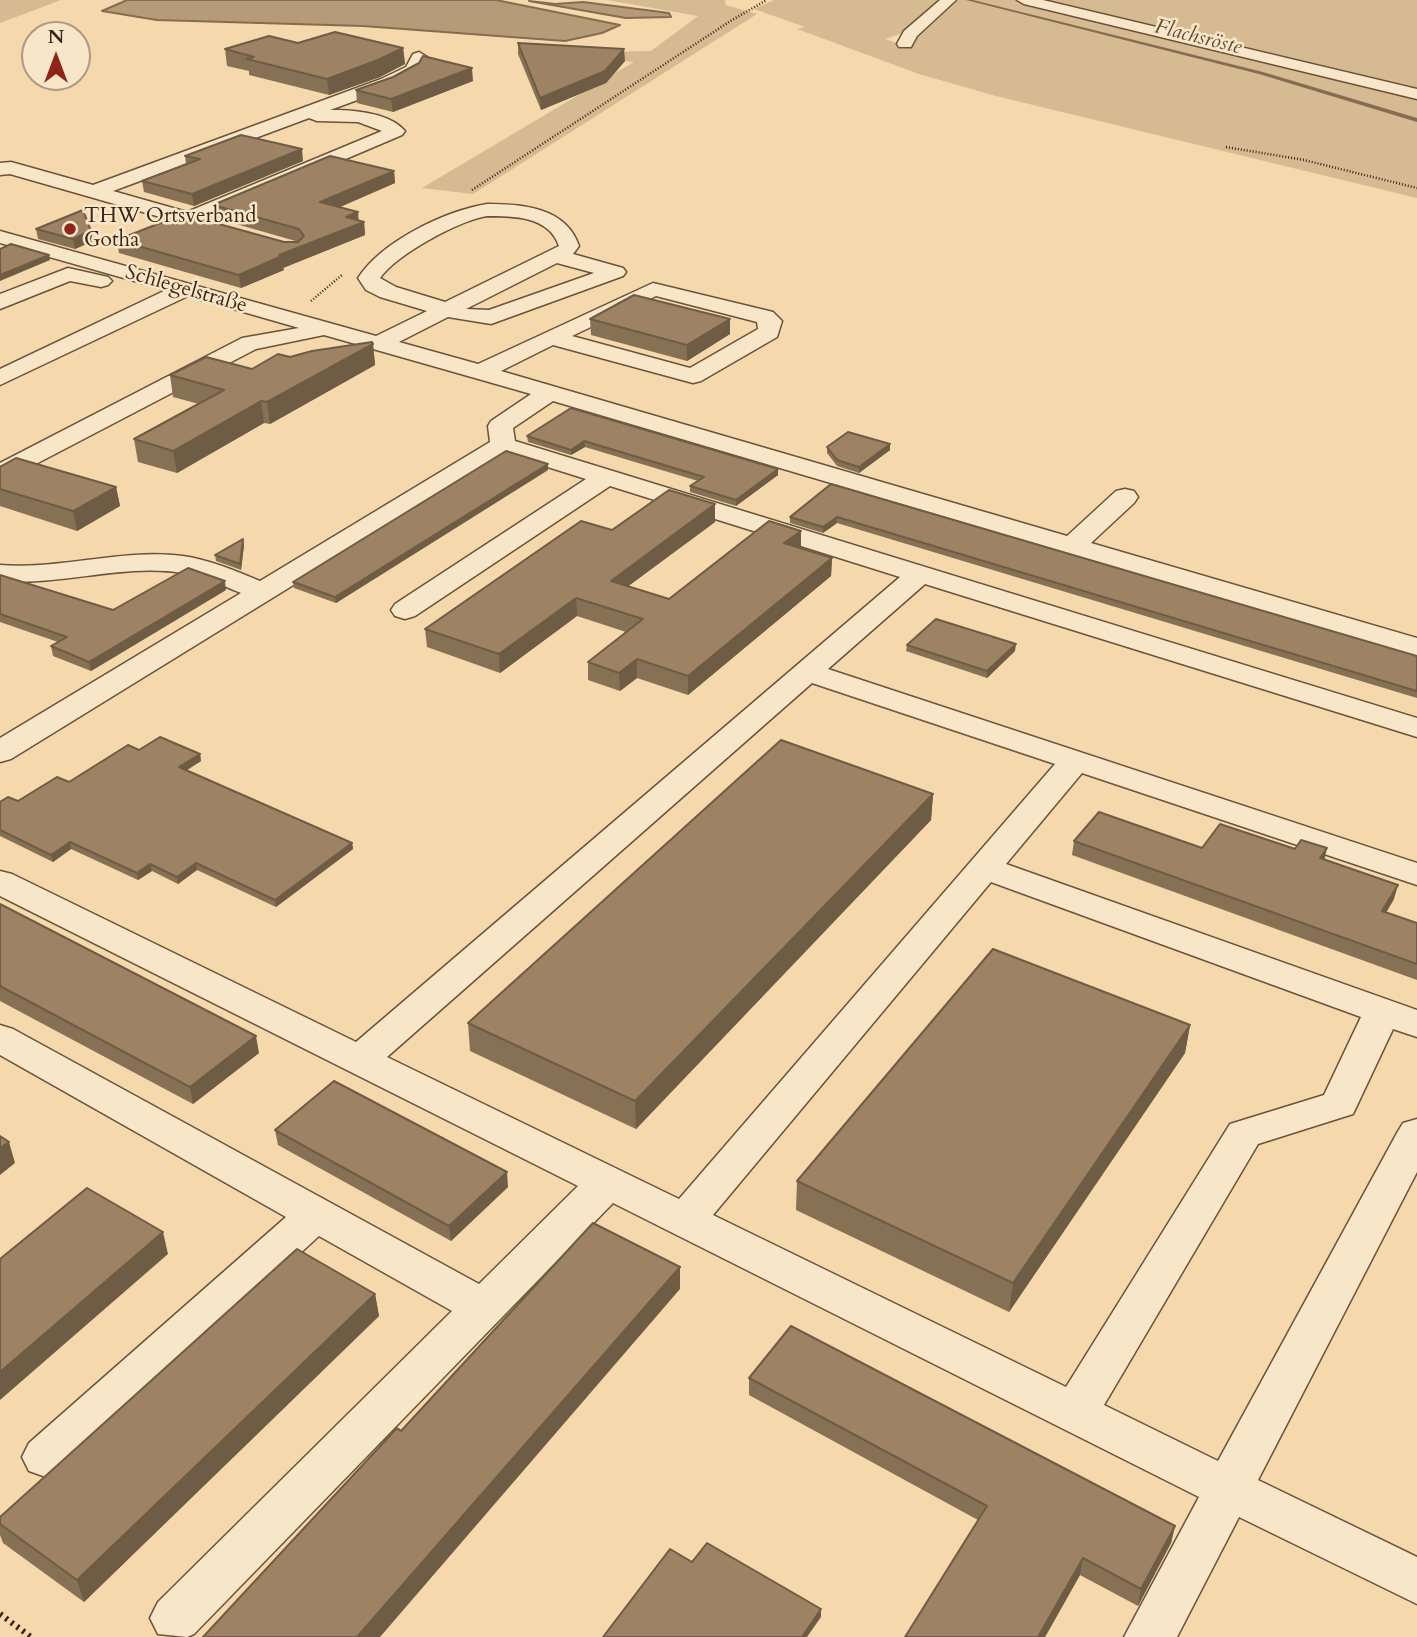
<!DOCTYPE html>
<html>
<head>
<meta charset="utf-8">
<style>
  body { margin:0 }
  #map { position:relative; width:1417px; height:1637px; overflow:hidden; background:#f5d8ab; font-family:Cardo,serif }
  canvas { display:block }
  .north { position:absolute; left:21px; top:21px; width:70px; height:70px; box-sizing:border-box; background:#f8e6c8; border:2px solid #ad9980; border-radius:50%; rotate:0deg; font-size:19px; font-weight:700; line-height:28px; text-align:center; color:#3d2615 }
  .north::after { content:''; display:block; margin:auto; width:24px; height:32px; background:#8f2418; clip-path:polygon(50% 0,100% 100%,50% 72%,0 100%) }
</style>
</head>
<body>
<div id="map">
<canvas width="1417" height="1637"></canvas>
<div class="north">N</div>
</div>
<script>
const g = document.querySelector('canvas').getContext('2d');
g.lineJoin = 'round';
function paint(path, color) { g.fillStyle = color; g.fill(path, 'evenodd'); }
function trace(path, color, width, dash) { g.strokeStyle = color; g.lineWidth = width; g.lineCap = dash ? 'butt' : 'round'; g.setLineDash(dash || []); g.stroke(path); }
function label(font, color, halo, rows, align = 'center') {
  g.font = font + ' Cardo,serif'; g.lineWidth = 5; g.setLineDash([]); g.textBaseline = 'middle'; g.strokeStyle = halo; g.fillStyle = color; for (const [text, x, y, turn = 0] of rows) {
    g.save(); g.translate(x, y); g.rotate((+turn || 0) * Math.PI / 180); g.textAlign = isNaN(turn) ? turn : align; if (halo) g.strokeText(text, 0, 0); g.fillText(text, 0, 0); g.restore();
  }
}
paint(new Path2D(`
  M0 0H61L0 23Z
  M607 0H725L726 5 757 14 473 194 422 188 634 62 547 53 651 51 698 16Z
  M774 0H1417V198L996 96 919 74 797 29 805 27 754 9ZM954 2 905 46 885 39 903 33 937 4Z`), '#d6ba92');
const water = new Path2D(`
  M127 0H496L620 25 602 33 565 41 363 26 157 20 102 11Z
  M529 1 555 4 583 2 669 13 671 17 626 18Z`);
paint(water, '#b69b78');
trace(water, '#866c50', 2);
paint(new Path2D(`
  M966 0H973L1263 72 1417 118V122L1259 74Z`), '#866c50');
const minor = new Path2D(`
  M940 0H956L917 36 911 47H899L897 44 904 31Z
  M1017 0H1043L1417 89V99L1024 4Z
  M419 52 427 57 419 73 393 87 330 110C352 110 389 112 405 131L402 135 207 218 217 224 214 228 207 230 181 223 10 174 0 175V163L11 162 93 185 381 79 406 67 413 54ZM309 118 317 121 358 122 382 131 187 212 113 191Z
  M487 204C522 204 566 207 579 246L573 254 623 268 626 272 623 276 491 324 448 317 399 342 478 364 653 283 773 312 782 321 777 337 701 381 693 383 553 345 501 371 1067 536 1116 491 1125 489 1134 491 1138 497 1134 503 1091 543 1417 638V656L553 401 513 428 515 441 1417 718V737L925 584 828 669 1417 863V885L1082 773 1006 864 1417 1010V1037L1393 1029 1353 1114 1258 1144 1104 1405 1218 1461 1397 1133 1403 1123 1417 1119V1172L1258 1480 1417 1557V1604L1239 1517 1177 1637H1124L1199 1497 613 1203 194 1634 187 1637 158 1634 150 1618 158 1602 452 1311 319 1236 63 1471 46 1477 29 1471 22 1457 29 1443 286 1217 0 1055V1025L13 1029 479 1284 578 1186 0 896V871L12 874 356 1042 900 577 610 486 415 616 405 619 395 616 391 610 395 604 586 479 506 454 11 759 0 762V738L241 593C223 586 204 576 184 573 123 563 62 586 0 581V565C61 570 122 548 183 556 210 560 236 571 260 581L490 442 488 426 491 421 531 394 324 335 256 349 9 478 0 481V463L242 338 299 328 188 296 0 385V369L166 290 0 243V231L376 336 427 311 380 297 366 290 358 278C382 241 445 211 487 204ZM487 216C513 216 549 216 559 246L445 302 396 287 380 278C397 254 458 221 487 216ZM557 263 594 273 489 310 466 309ZM656 296 757 322 758 329 690 368 572 336ZM812 683 1055 764 679 1199 387 1057ZM991 882 1361 1017 1324 1095 1230 1124 1066 1387 713 1215Z
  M68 268 108 277 112 281 108 285 101 287 70 281 0 309V294Z`);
trace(minor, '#6b523a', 3);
trace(new Path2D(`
  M1226 147 1304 160 1417 188
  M472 190 732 20 767 0
  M311 301 342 275`), '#3d2615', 2.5, [1, 2]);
trace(new Path2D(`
  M0 1614 31 1637`), '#3d2615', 6, [2.5, 4.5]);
paint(minor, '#f8e6c8');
paint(new Path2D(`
  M298 43 403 48 405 64 380 77 329 95 249 75V71L227 66 225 49Z
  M518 43 625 61 606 83 541 110 518 54Z
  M473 81 393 112 357 103 356 90Z
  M185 156 303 161 194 206 144 192 142 181 186 164Z
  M394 171 395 183 339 207 359 220 364 222 365 235 283 268 284 270 241 288 119 253 117 240 299 242 215 218 213 205Z
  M36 229 93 241 75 249 38 239Z
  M590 319 730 334 687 361 591 335Z
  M373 344 375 365 270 424 264 423 177 473 138 462 134 439 199 404 173 397 170 375 252 369 290 357Z
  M571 408 778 475 736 506 690 492V486L698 481 585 447 571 455 528 442 527 436Z
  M827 447 890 450 859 473 837 466 827 453Z
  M0 467 116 487 120 506 77 531 0 506Z
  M548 470 336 603 294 588 293 582Z
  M831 484 1417 656V698L837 523 823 533 790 523V517Z
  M715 522 628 586 669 599 801 548 832 558 831 576 688 695 637 678 620 691 588 680V662L626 632 577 616 500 673 427 647 425 629 612 530Z
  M244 545 241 570 216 561 215 555Z
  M0 575 113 610 226 590 91 671 53 656 51 646 58 642 0 622Z
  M907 645 1015 651 987 678 906 651Z
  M139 750 200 754 201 761 186 770 352 843 353 849 276 907 197 870 178 884 152 871 138 880 71 849 53 862 0 836V802L18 801 69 782Z
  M933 794 931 820 636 1129 470 1051 468 1023Z
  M1074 841 1202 848 1325 860 1394 899 1386 912 1417 923V980L1072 855Z
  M0 904 259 1053 193 1104 0 1001Z
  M1190 1025 1185 1053 1009 1312 796 1210 797 1181Z
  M275 1130 508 1187 451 1241 278 1145Z
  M375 1294 379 1316 84 1602 3 1543 0 1535V1517Z
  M749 1378 1175 1526 1171 1543 1138 1606 1080 1575 1045 1637H905L978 1520 749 1395Z`), '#877155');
paint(new Path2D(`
  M403 48 405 64 380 77 329 95 327 79Z
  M624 49 625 61 606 83 541 110 540 98Z
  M472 68 473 81 393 112 391 99Z
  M302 149 303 161 194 206 192 194Z
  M394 171 395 183 322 215 320 202Z
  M358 212 359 224 364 222 365 235 283 268 284 270 241 288 239 275 279 255 346 217Z
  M91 231 93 241 75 249 73 239Z
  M49 255 50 260 0 281V275Z
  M730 319V334L687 361V345Z
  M373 344 375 365 270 424 267 402Z
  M261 401 264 423 177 473 173 451Z
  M584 441 585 447 571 455V450Z
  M890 444V450L859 473V467Z
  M548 464V470L336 603 335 597Z
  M778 469V475L736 506V500Z
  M116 487 120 506 77 531 73 511Z
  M715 504V522L611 599V581Z
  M837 517V523L823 533V527Z
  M801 531V549L784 543Z
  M243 539 244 545 241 570 240 564Z
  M832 558 831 576 688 695V676Z
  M225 581 226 590 91 671 89 662Z
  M576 598 577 616 500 673 499 654Z
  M1016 644 1015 651 987 678V671Z
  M637 659V678L620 691 619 673Z
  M200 754 201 761 181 774 179 767Z
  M933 794 931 820 636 1129 635 1101Z
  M70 842 71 849 53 862 51 855Z
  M352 843 353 849 276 907 275 900Z
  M1327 848 1324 862 1320 858Z
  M196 863 197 870 178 884 177 877Z
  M150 864 152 871 138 880 137 873Z
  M1398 885 1394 899 1379 925 1382 911Z
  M1190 1025 1185 1053 1009 1312 1013 1283Z
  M256 1036 259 1053 193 1104 190 1087Z
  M9 1142 15 1163 0 1175V1148Z
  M507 1172 508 1187 451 1241 449 1226Z
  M163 1232 168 1254 0 1400V1372Z
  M680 1267V1289L380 1637H357Z
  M375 1294 379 1316 84 1602 77 1580Z
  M1175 1526 1171 1543 1138 1606 1141 1589Z
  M1083 1558 1080 1575 1045 1637H1038Z
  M821 1609V1617L807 1637H802Z`), '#6e5c45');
const building = new Path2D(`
  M335 32 403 48 378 60 327 79 247 59 254 57 225 49 269 36 298 43Z
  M518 43 624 49 605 71 540 98Z
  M423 56 472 68 391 99 356 90 393 77 419 63Z
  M241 135 302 149 192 194 142 181 200 159 185 156Z
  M330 156 394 171 320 202 358 212 346 217 364 222 279 255 282 256 239 275 117 240 183 214 284 242H298L304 236 299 229 213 205Z
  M83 210 91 231 73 239 36 229Z
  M11 244 49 255 0 275V249Z
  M634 295 730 319 687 345 590 319Z
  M372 342 373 344 267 402 261 401 173 451 134 439 224 390 170 375 206 357 252 369 278 354 290 357 312 351Z
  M571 408 778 469 736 500 690 486 704 477 584 441 571 450 527 436Z
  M848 432 890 444 859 467 837 460 827 447Z
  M506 451 548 464 335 597 293 582Z
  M16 458 116 487 73 511 0 489V467Z
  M831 484 1417 656V691L837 517 823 527 790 517Z
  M669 490 715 504 611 581 669 599 769 521 801 531 784 543 832 558 688 676 637 659 619 673 588 662 643 619 576 598 499 654 425 629 581 521 612 530Z
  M243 539 240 564 215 555Z
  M188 568 225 581 89 662 51 646 67 637 0 614V575L113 610Z
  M936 619 1016 644 987 671 907 645Z
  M160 737 200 754 179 767 352 843 275 900 196 863 177 877 150 864 137 873 70 842 51 855 0 830V802L8 797 18 801 57 777 69 782 128 745 139 750Z
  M781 740 933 794 635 1101 468 1023Z
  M1099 812 1202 848 1220 824 1295 849 1301 840 1327 848 1320 858 1398 885 1382 911 1417 923V964L1074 841Z
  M0 904 256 1036 190 1087 0 986Z
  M993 949 1190 1025 1013 1283 797 1181Z
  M334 1081 507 1172 449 1226 275 1130Z
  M0 1136 9 1142 0 1148Z
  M87 1188 163 1232 0 1372V1259Z
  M593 1223 680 1267 357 1637H203L397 1428 401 1431Z
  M297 1249 375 1294 77 1580 0 1524V1517Z
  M791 1326 1175 1526 1141 1589 1083 1558 1038 1637H905L987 1506 749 1378Z
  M707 1543 821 1609 802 1637H603L670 1549 692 1562Z`);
paint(building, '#9d8363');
trace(building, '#6e5c45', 2);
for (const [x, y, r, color] of [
  [70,229,7,"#8f2418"]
]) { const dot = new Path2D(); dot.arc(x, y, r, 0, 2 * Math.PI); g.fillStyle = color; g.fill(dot); trace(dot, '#f8e6c8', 2.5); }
label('italic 21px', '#614933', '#f8e6c8', [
  ["Flachsröste",1198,38,14]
]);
label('21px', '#3d2615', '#f8e6c8', [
  ["THW Ortsverband",84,217],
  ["Gotha",84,241]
], 'left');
label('21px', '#3d2615', '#f8e6c8', [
  ["Schlegelstraße",186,290,16]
]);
</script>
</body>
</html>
